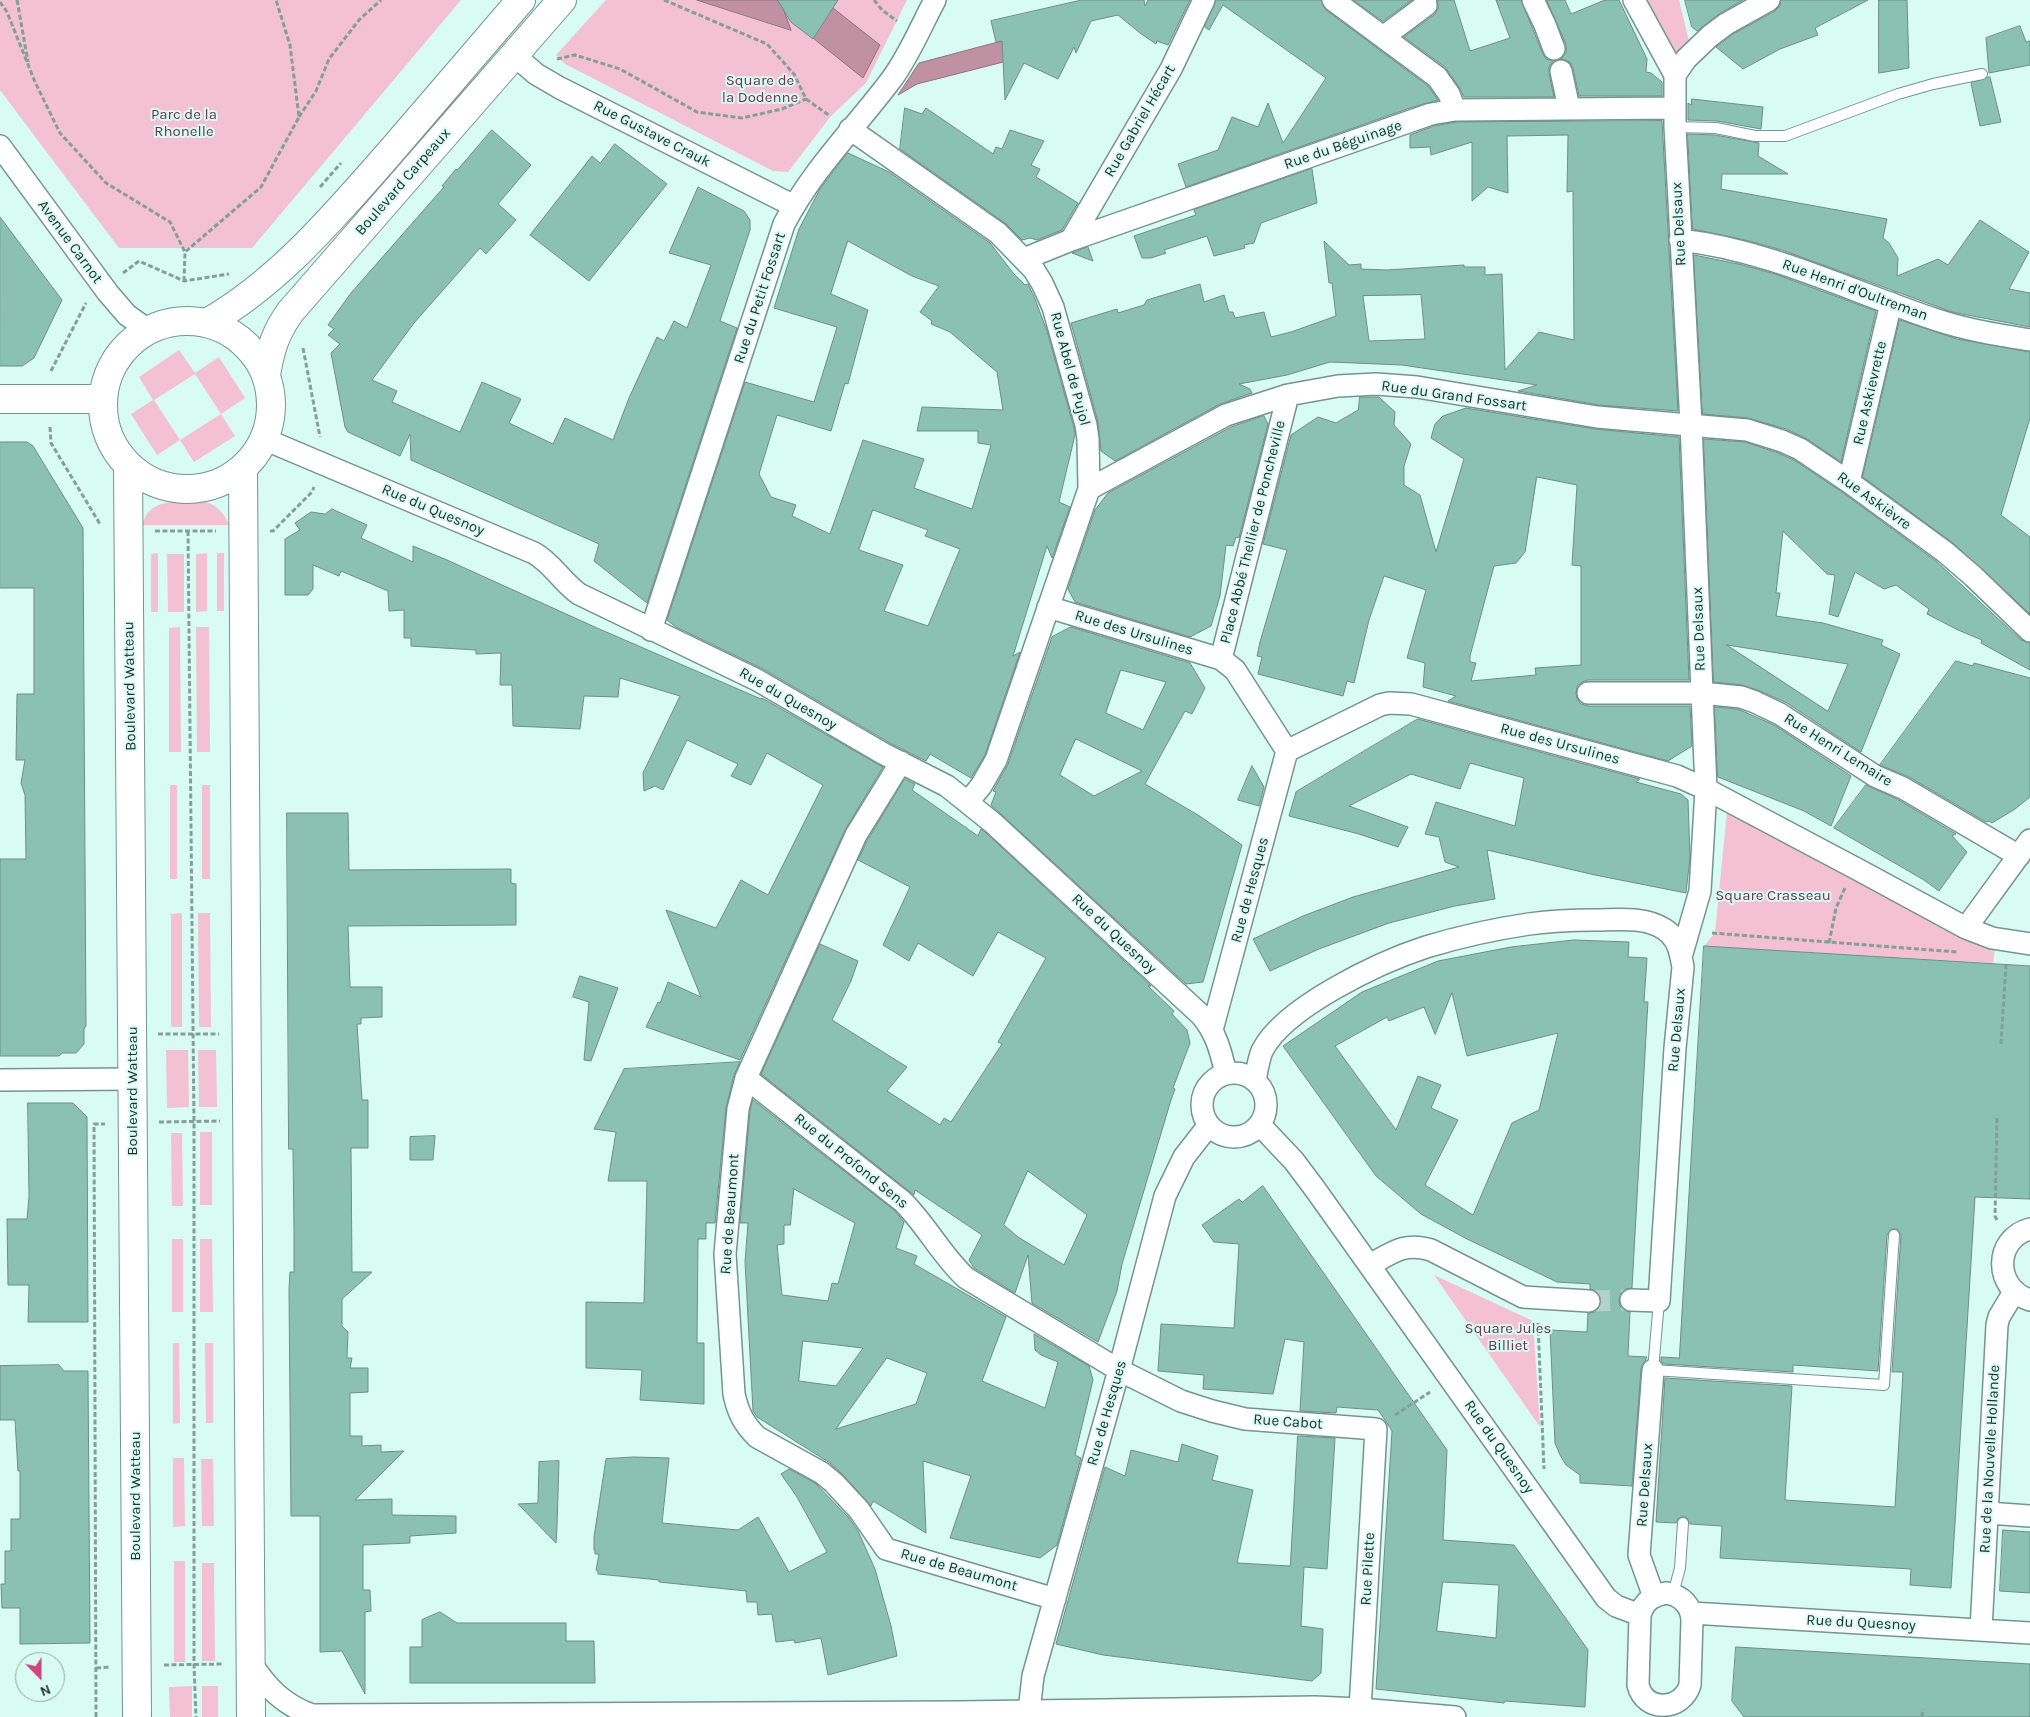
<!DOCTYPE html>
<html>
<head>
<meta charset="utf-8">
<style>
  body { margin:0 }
  #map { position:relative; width:2030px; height:1717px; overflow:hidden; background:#d8fcf2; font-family:Karla,sans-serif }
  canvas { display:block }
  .north { position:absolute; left:15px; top:1652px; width:50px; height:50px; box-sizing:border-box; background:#d8fcf2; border:1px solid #8ea9a2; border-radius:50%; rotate:158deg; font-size:14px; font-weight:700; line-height:20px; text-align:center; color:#1f2c29 }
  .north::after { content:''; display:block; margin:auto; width:18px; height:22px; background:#cd447e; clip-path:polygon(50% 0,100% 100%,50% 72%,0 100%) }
</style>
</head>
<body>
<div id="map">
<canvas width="2030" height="1717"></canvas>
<div class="north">N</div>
</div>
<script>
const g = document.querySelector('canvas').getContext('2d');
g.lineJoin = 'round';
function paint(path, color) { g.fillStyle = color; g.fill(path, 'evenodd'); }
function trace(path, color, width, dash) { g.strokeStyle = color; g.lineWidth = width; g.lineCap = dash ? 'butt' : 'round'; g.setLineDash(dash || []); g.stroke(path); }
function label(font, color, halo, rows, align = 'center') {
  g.font = font + ' Karla,sans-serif'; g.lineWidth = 4; g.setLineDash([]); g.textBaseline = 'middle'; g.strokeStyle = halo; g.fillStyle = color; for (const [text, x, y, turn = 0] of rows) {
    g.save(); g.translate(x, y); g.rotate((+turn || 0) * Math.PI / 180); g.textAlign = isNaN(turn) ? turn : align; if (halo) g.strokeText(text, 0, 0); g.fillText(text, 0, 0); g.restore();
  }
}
paint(new Path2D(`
  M0 0H461L252 248H119L0 90Z
  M606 0H907L866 83 831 116 788 172 773 171 565 64 556 55Z
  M1642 0H1679L1689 41 1673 59Z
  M179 350 195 373 219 357 245 398 221 414 235 436 194 462 180 440 157 455 131 414 153 400 139 377ZM195 374 221 414 180 440 154 400Z
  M201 501C215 503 224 512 229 525H142C150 497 177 502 201 501Z
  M158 553V612H151V554Z
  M207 553V611L196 612V554Z
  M217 553H224V611H217Z
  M167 554H184V612H168Z
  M180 627 181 752H169V628Z
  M196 627H209L210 752H197Z
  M170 785H177V879H170Z
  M202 785H210V879H202Z
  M1727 811 1851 879 1995 948 1993 963 1704 946 1715 933Z
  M182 913V1027H171V914Z
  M198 913H210L211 1027H199Z
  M166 1050H188L189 1107 167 1108Z
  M198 1050H216L217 1107H199Z
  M200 1132H212V1205H200Z
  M171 1133H182L183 1206H172Z
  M172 1239H183V1312H172Z
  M200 1239H212L213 1312H200Z
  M1434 1275 1533 1321 1540 1427Z
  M173 1343H179L180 1423 173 1424Z
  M205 1343H213V1423H206Z
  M173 1458H184L185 1526 173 1527Z
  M201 1459H213L214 1526H202Z
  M174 1561H185V1662H174Z
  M202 1563H214L215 1661H202Z
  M192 1686V1717H170L169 1687Z
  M202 1686H218V1717H202Z`), '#f3c1d1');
const water = new Path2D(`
  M697 0H787L783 8 791 30Z
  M833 8 880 45 863 78 813 38Z
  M1070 26 1074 44 917 84 898 95 919 63 994 43Z`);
paint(water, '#c091a0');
trace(water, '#90737c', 1);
const building = new Path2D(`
  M778 0H838L813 39 791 22Z
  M1082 0H1144L1145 6 1148 0H1190L1168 45 1157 41 1156 44 1140 33 1118 15 1091 21 1076 53 1074 47 1058 79 1024 63 1005 100 1002 41 996 42 991 21Z
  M1216 0H1321L1326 10 1428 86 1438 100 1410 108 1186 187 1178 164 1218 150 1232 117 1258 127 1268 103 1283 143 1326 78 1223 5 1209 30 1205 27Z
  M1354 0H1412L1383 21Z
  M1438 0H1454L1470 51 1510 38 1496 0H1521L1543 54 1546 59 1553 61 1549 67V73L1554 97H1464L1459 87 1445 67 1404 37 1434 15 1438 9Z
  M1547 0H1565L1571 14 1605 0H1619L1647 59 1646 72 1651 73 1662 82V96H1579L1573 68 1570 62 1561 59 1566 52V45Z
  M1685 0H1743L1719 14 1697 31 1692 27Z
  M1781 0H1868L1815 28 1818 35 1780 49 1743 69 1716 47 1733 34 1775 11 1780 6Z
  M1879 0H1907L1909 68 1879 73Z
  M2020 26 2026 42 2030 41V65L1989 73 1986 38Z
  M1990 77 2001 122 1980 126 1971 83Z
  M1692 99 1763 107 1761 129 1717 121 1688 120V103L1691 105Z
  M905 108 922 114 926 108 993 154 996 147 1002 149 1010 130 1044 141 1031 165 1040 169 1036 177 1078 203 1062 230 1037 240 1030 238 1022 240 1005 223 900 149Z
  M1662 121 1678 411 1599 405 1518 391 1537 385 1402 365 1330 362 1287 375 1239 384 1250 389 1252 393 1220 404 1115 461 1101 451 1098 422 1071 323 1117 309 1118 313 1144 305 1147 300 1200 284 1204 302 1224 295 1229 312H1233L1235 318 1264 312 1271 337 1291 332 1336 316 1332 283H1329L1324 241 1349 265 1361 264V269L1387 270 1464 265V267H1485V275L1502 274 1505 370 1539 332 1574 340 1573 191 1567 192 1568 135 1507 136 1508 193 1488 187 1472 201V142L1431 155 1430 147 1410 148V135L1434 126 1456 122ZM1421 295 1425 339 1369 341 1363 296Z
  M492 130 531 165 498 204 516 220 486 254 480 248 414 323 372 380 397 391 392 402 460 432 482 382 521 399 509 423 553 444 565 418 613 440 629 398 657 337 664 341 674 321 687 328 711 265 669 253 698 187 744 211 750 220V230L720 321 737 328 647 603 594 561 599 544 411 460 410 434 400 456 348 432 345 427 331 353 340 344 328 335 334 329 328 325 351 293 444 187 442 186 456 169 457 170Z
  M1688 134 1715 135 1759 143 1758 156 1788 174H1722L1721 189 1887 219 1883 238 1889 243 1898 258 1897 276 1938 259 1948 265 1980 220 2029 252 2009 289 2030 293V327L1952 312 1782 250 1749 241 1693 229Z
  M615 144 667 184 589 281 530 235 592 156 600 163Z
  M848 153 889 172 990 243 1014 274 1025 285 1028 284 1035 299 1047 331 1074 428 1075 435 1059 502 1070 507 1052 558 1047 546 1013 656 1020 652 985 755 971 778 930 754 926 761 890 743 763 669 676 627 667 620 745 382 814 402 837 327 774 308 799 229 820 189ZM848 241 912 276 939 286 920 312 932 321 931 324 950 332 997 372 1003 410 922 407 917 431H978V443L991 445 972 509 914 488 924 459 863 440 830 534 792 516 796 505 771 497 759 474 777 415 831 431 845 383 848 384 868 310 831 294ZM873 510 928 530 925 536 960 549 928 626 884 611 903 565 859 550Z
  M1312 169 1317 203 1261 223 1254 243 1244 245 1245 248 1214 256 1207 236 1164 250 1166 253 1151 258H1142L1134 236 1196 215 1194 210Z
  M0 217 62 300 34 358 22 366H0Z
  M1088 247 1093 261 1072 253 1075 252Z
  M1694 255 1743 265 1775 274 1876 311 1841 462 1807 439 1786 429 1748 418 1703 414Z
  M1900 320 1957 339 2030 352V418L2001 515 2030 537V614L1953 543 1863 477Z
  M1360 397H1379L1395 412 1394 425 1411 444 1404 466V485L1420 495 1436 552 1464 459 1431 438 1435 424 1443 416 1466 408 1595 429 1679 437 1689 680H1588L1582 682 1577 686 1576 693 1577 699 1581 704 1588 706H1690L1692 746 1668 761 1448 701 1456 696 1423 687 1425 663 1407 658 1426 590 1384 576 1369 620 1354 683 1347 681 1343 696 1258 674 1262 657 1257 656 1260 642 1287 550 1263 544 1291 435 1318 417 1336 423 1358 410ZM1537 477 1577 485 1572 565 1581 566V665L1535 668 1536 675 1471 681 1476 663 1470 662V656L1494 566 1516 563 1525 552Z
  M1264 416 1268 424 1239 538 1236 537 1233 546 1226 545 1220 596 1211 626 1190 637 1075 602 1068 589 1095 510 1108 493 1231 427Z
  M1704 439 1745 442 1778 453 1794 460 1842 492 1937 562 2021 640 2030 643V670L1981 643 1982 640 1958 630 1927 614 1929 609 1896 585 1884 589 1855 572 1838 617 1829 614 1835 575 1827 574 1783 531 1776 593H1780L1776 616 1823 623 1883 640 1881 645 1900 654 1861 752 1787 703 1760 691 1742 685 1714 682ZM1727 645 1848 664 1828 711Z
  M0 442H27L33 446 83 528 86 1026 84 1029V1044L76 1053H62L59 1056H0V859H26L25 795 21 783 25 760H16L17 694H34V588H0Z
  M332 509 367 525 361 538 413 562V546L447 560 597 628 761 699 762 698 883 767 845 830 740 1060 646 1027 658 1002 660 1003 668 982 701 997 666 910 716 928 741 880 768 895 823 785 767 753 751 785 731 776 738 764 687 740 663 790 655 786 644 791 643 773 680 696 620 678 618 697 584 696 580 729 513 726 512 685H500L501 653 476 654V650L411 646V638H404V610L389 611 388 591 341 571 339 576 313 565V589L308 595H285V539L300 530 295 523 311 512 325 514Z
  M1071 627 1190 663 1205 688 1192 714 1185 711 1145 784 1198 815 1242 845 1203 982 1186 984 991 805 996 792 993 791 1008 764 1052 637ZM1121 670 1166 682 1143 730 1106 713ZM1076 739 1142 771 1094 796 1060 775Z
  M1956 661 1973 666 1974 663 2030 678V797L2015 809 1992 823 1989 821 1986 822 1909 777 1880 765Z
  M1715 707 1738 709 1774 725 1851 776 1831 826 1804 811 1718 777Z
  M1418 719 1640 779 1636 782 1681 794 1688 800 1690 857 1686 893 1595 875 1487 850 1495 899 1455 906 1389 923 1319 949 1270 971 1253 939 1303 916 1353 897 1459 867 1445 862 1439 837 1425 834 1436 802 1515 826 1524 778 1470 763 1460 789 1411 774 1349 806 1408 827 1398 847 1359 834 1289 816 1296 792Z
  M1252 766 1264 787 1259 806 1238 800Z
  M905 779 915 784 912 790 978 836 981 829 985 832 1151 986H1148L1174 1011 1172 1014 1187 1030 1190 1043 1173 1088 1175 1089 1171 1100 1122 1264 1117 1291 1098 1342 1032 1303 1028 1255 1015 1293 974 1268 969 1260 982 1235 915 1190 914 1195 761 1074 820 944 858 961 851 981 832 1020 907 1067 887 1091 940 1125 944 1118 951 1122 1002 1044 998 1042 1046 958 998 932 973 976 918 943 909 961 883 945 910 887 858 860 867 841ZM1028 1171 1087 1215 1064 1265 1018 1237 1004 1225Z
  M1866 785 1897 799 1956 834 1952 836 1967 852 1939 891 1924 880 1834 828Z
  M287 813H348L349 870 511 869V883L516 884V925L348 926 350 987H382V1017L361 1018V1024H357L362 1100H368V1148H351L352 1272H372L342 1299V1326L348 1332 347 1358H352L350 1368H368V1392L350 1393V1436H362V1446L381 1445V1452L404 1451 355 1500 392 1499V1515L456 1516V1533L410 1536V1543L363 1545V1590H370L371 1611 365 1612V1694L342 1651 320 1652V1516H291L289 1289 290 1272H294V1230L293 1149H289Z
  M1574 940 1629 942 1628 957 1647 958 1644 1002H1648L1647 1018 1632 1288 1626 1289 1621 1293 1619 1300 1620 1306 1624 1310 1630 1312 1628 1356 1647 1357 1641 1369 1632 1486 1580 1483V1475L1566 1465 1560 1455 1555 1443 1550 1330 1587 1332 1588 1313 1595 1312 1600 1307 1601 1301 1600 1295 1596 1291 1590 1289V1284L1557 1282 1467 1239 1421 1214 1376 1176 1283 1046 1362 992 1438 961 1511 947ZM1452 993 1467 1056 1558 1033 1539 1110 1512 1123 1473 1215 1425 1185 1458 1120 1431 1108 1441 1085 1418 1076 1396 1130 1335 1046 1387 1017 1389 1021 1424 1007 1435 1034Z
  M1704 946 2030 966V1199L1975 1197 1951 1588 1910 1585 1911 1569 1720 1558 1722 1526 1690 1524 1687 1518 1683 1516 1678 1519 1676 1523 1656 1522 1665 1378 1792 1386 1785 1500 1895 1507 1903 1372H1892L1901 1235 1897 1229H1891L1887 1235 1878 1371 1793 1365V1372L1664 1364 1661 1360V1357L1679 1358Z
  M580 976 618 988 591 1061 584 1060 589 1002 573 997Z
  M740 1062 734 1075 726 1108 715 1223H706V1239H698L697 1343H704V1404L640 1400 642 1370 586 1368V1302L644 1303 647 1181H608L616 1132 594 1129 624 1069Z
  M753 1100 894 1210 904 1222 896 1248 917 1256 914 1264 1006 1317 982 1381 1045 1408 1058 1362 1041 1355 1035 1350 1034 1334 1089 1366 1093 1380 1075 1455 1081 1458 1057 1545 1040 1558 950 1538 971 1476 923 1461 926 1533 873 1501 871 1506 843 1475 830 1463 757 1417 753 1411 745 1262 748 1223H740L750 1111ZM794 1189 855 1223 838 1284 832 1283 828 1301 782 1295 777 1245 784 1244V1225H790ZM803 1341 863 1348 836 1386 799 1381ZM887 1358 927 1373 916 1404 836 1429Z
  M28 1103H73L87 1117 88 1322H28L29 1285H8L7 1219H27L29 1197Z
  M435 1136 433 1160H410V1137Z
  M1263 1186 1447 1450 1443 1540 1514 1545 1588 1650 1585 1707 1505 1701 1504 1703 1376 1689 1392 1431 1387 1423 1378 1410 1337 1407 1336 1413 1300 1411 1304 1342 1285 1339 1273 1394 1203 1389 1204 1375 1158 1371 1161 1324 1234 1328 1239 1244 1214 1242 1202 1225 1239 1199 1242 1202ZM1443 1582 1499 1585 1496 1638 1437 1631Z
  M59 1365 64 1371H88L90 1643 20 1644V1608H2L1 1584H5V1551H11V1519H20V1471H18L15 1420H0V1366Z
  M1298 1436 1335 1438 1327 1569 1304 1567 1301 1626 1323 1629 1321 1673 1312 1681 1103 1655 1056 1644 1105 1467 1125 1476 1131 1450 1178 1462 1182 1444 1218 1456 1212 1480 1253 1490 1237 1563 1290 1566Z
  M634 1457 669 1458 662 1523 738 1530 758 1517 789 1572 827 1552 797 1497 781 1474 789 1469 815 1483 849 1518 858 1531 875 1569 891 1626 897 1656 828 1675 821 1638 795 1643 794 1640 776 1642 772 1614 758 1615 757 1602H747L746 1591 659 1582V1580L598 1574V1571L596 1570 599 1554H595V1550H594V1537L606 1459Z
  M559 1461 557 1526 556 1543 518 1504 538 1503 539 1462Z
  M2003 1530 2030 1532V1593L2000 1591Z
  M440 1612 457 1623H566V1641H594L595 1683H410V1647H422V1620Z
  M1736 1647 2030 1664V1717H1744L1732 1701Z`);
paint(building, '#8ac1b3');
trace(building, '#6d8e86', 1);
trace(new Path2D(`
  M1589 1301 1631 1300`), '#b3d2ca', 21, [21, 11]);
const lane = new Path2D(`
  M1675 127 1716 128 1755 136H1785L1898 94 1933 84 1982 74
  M1659 1301 1653 1370 1884 1385 1894 1235
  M1673 1594 1680 1568 1683 1523`);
const street = new Path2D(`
  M1333 0 1437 77 1449 94 1455 110
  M1533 0 1545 25 1554 49
  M1634 0 1675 75
  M1383 37 1426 5 1425 0
  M514 55 536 74 560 88 794 206
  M1561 71 1569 108
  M850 129 998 233 1034 270 1042 283 1053 307 1086 425 1088 439 1089 489 996 760 981 786 968 802
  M0 146 108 293 127 315 148 330
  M1071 240 1171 69 1204 0
  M1680 240C1770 250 1852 292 1937 320 1967 330 1999 335 2030 340
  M1024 259 1071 240 1431 114 1455 110 1675 108
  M264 439 534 553C552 563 562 582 579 594L757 680 884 754 947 786 993 823 1201 1015C1216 1032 1221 1052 1226 1074
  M1849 482 1891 303
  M1089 489 1226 415 1288 395 1338 386 1376 384 1417 387 1597 417 1747 430 1782 441 1800 449 1849 482 1945 552 1974 577 2030 631
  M1048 607 1221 659 1235 670 1287 751
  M651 630 784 224C813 169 854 129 891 80 909 56 921 26 935 0
  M1221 659 1288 395
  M1588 693H1701L1741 697 1755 702 1780 714 1875 776 1903 788 2019 856
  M1287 751 1380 705 1389 703 1411 704 1677 776 1706 789 1857 869 1966 928 1992 938 2030 944
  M901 762 856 835 746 1078 738 1109 725 1254 734 1394C738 1413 744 1424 757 1437L822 1473 834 1483 859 1510 886 1549 1055 1599
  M1966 928 2030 840
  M1212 1030 1287 751
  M1202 1105a32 32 0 1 1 64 0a32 32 0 1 1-64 0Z
  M746 1078 902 1201C926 1224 941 1255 966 1278L1119 1370 1181 1401 1212 1411 1245 1419 1376 1429 1360 1709
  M0 1080 133 1079
  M1255 1081C1257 1071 1258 1061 1262 1051 1284 1007 1380 962 1426 947 1459 937 1495 929 1529 924 1551 921 1572 920 1594 920 1616 920 1644 916 1664 929 1674 935 1679 946 1681 957
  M1260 1125 1294 1161 1315 1189 1606 1598 1616 1606 1640 1615
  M2030 1229C1993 1239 1994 1289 2030 1300
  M1370 1265C1393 1252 1404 1242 1431 1250L1523 1297 1589 1301
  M1631 1300 1659 1301 1675 1048 1683 967 1681 957 1700 891 1706 789 1691 424 1675 127V75L1686 59 1710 36 1726 24 1769 0
  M1653 1370 1639 1555 1654 1597
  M1988 1513 2030 1516
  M1667 1593C1682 1596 1691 1605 1692 1620L1690 1685C1682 1711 1645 1713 1638 1685L1640 1615C1644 1601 1653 1595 1667 1593Z
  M1691 1613 2030 1633
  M1981 1630 1997 1325 1999 1317 2014 1292
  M251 1663C267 1688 284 1705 312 1715
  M1029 1711 1033 1676 1119 1370 1165 1196 1184 1157 1209 1125
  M306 1717 312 1715 960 1712 1315 1707 1360 1709 1455 1717`);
const secondary = new Path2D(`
  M103 405a84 84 0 1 1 168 0a84 84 0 1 1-168 0Z
  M207 323C279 282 333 217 387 156 432 104 476 52 521 0
  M266 375C270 350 276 331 291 311L562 0
  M0 399H103
  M128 465 137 1717
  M243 468 251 1717`);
trace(lane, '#74958c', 12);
trace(street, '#74958c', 24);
trace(secondary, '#74958c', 30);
trace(new Path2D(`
  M17 0 28 62
  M664 0 767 44 794 74 806 99 830 116
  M874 0 882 10 897 21
  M0 2 7 12 35 82 60 133 106 183 170 222 185 252
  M557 59 575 55 620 69 697 112 742 118 782 109 806 99
  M299 117 316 91 329 59 359 20 381 0
  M320 187 341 163
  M123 273 139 261 184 281 229 274
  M184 281 185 252 261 187 299 117 290 45 276 0
  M303 348 320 437
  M51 371 86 303
  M50 427 51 443 100 524
  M155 531H216
  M188 531 194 1122V1665L196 1717
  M270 531H273L312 492 314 487
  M1712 933 1957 952
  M1829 943 1836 908 1845 888
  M158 1034H219
  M2001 1044 2006 965
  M1997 1118 1995 1216 1997 1220
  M159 1122 220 1121
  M1538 1323 1544 1469
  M1395 1415 1430 1392
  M164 1665 223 1664
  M96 1668 111 1667
  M96 1717 94 1124H105
  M1922 1717 1923 1709`), '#859f98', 3, [5, 2.5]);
trace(lane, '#fff', 10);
trace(street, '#fff', 21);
trace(secondary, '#fff', 28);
label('15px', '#71344b', '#d8fcf2', [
  ["Square de",760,81],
  ["la Dodenne",760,98],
  ["Parc de la",184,115],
  ["Rhonelle",184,132],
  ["Square Crasseau",1773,896],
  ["Square Jules",1508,1329],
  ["Billiet",1508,1346]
]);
label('15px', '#1f2c29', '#d8fcf2', [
  ["Rue Gabriel Hécart",1140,121,-60],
  ["Rue Gustave Crauk",652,134,27],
  ["Rue du Béguinage",1343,145,-19],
  ["Boulevard Carpeaux",403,182,-49],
  ["Rue Delsaux",1679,224,-93],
  ["Avenue Carnot",70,242,54],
  ["Rue Henri d'Oultreman",1855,290,20],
  ["Rue du Petit Fossart",760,298,-72],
  ["Rue Abel de Pujol",1070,369,75],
  ["Rue Askievrette",1870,393,-77],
  ["Rue du Grand Fossart",1454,396,8],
  ["Rue Askièvre",1874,501,36],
  ["Rue du Quesnoy",433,510,23],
  ["Place Abbé Thellier de Poncheville",1253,532,-76],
  ["Rue Delsaux",1699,629,-92],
  ["Rue des Ursulines",1134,633,17],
  ["Boulevard Watteau",130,686,-91],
  ["Rue du Quesnoy",788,699,30],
  ["Rue des Ursulines",1560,744,15],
  ["Rue Henri Lemaire",1838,750,32],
  ["Rue de Hesques",1250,890,-75],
  ["Rue du Quesnoy",1114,934,43],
  ["Rue Delsaux",1677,1030,-85],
  ["Boulevard Watteau",133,1091,-90],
  ["Rue du Profond Sens",851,1161,39],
  ["Rue de Beaumont",730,1214,-86],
  ["Rue de Hesques",1107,1413,-74],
  ["Rue Cabot",1288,1422,4],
  ["Rue du Quesnoy",1499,1447,55],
  ["Rue de la Nouvelle Hollande",1990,1459,-87],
  ["Rue Delsaux",1645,1485,-86],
  ["Boulevard Watteau",136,1496,-90],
  ["Rue Pilette",1368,1569,-87],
  ["Rue de Beaumont",959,1570,16],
  ["Rue du Quesnoy",1861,1623,3]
]);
</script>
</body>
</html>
